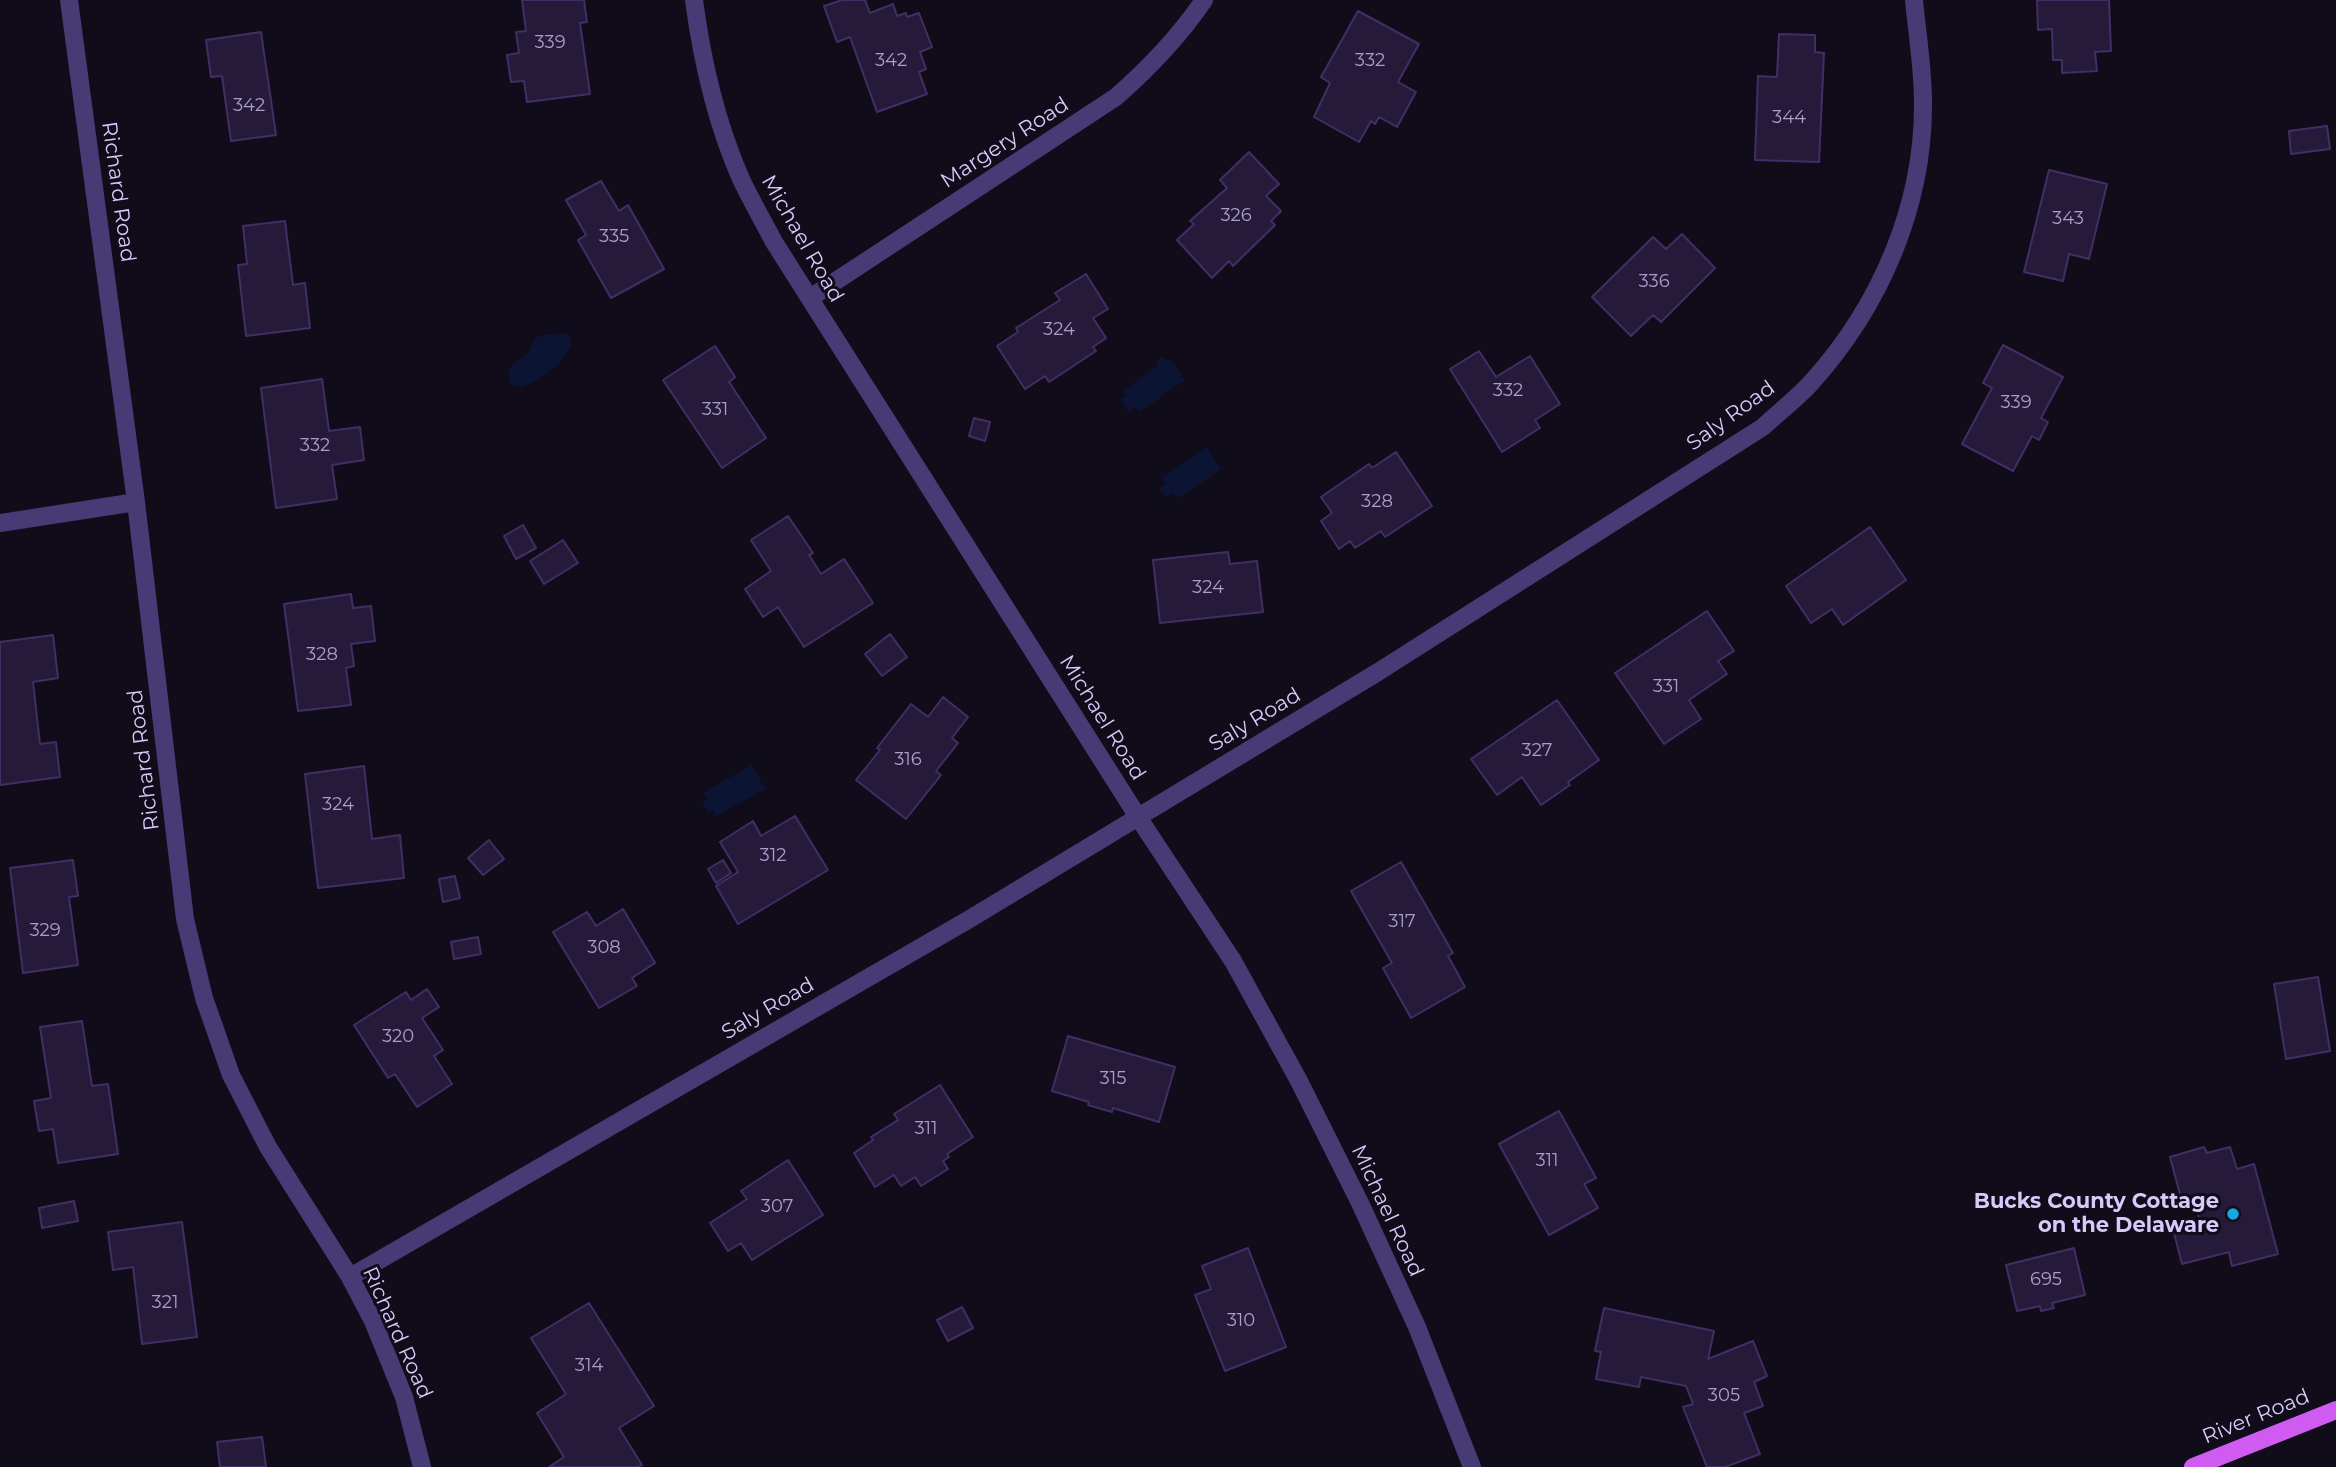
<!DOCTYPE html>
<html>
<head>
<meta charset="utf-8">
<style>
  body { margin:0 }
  canvas { display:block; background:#110c1a }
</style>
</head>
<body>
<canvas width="2336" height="1467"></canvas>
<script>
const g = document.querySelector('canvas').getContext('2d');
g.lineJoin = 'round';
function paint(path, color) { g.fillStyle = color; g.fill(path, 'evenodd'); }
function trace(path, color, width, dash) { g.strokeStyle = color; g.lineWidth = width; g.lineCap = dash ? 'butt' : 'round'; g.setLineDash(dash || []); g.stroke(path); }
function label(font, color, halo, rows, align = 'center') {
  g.font = font + ' Montserrat,sans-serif'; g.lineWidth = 6; g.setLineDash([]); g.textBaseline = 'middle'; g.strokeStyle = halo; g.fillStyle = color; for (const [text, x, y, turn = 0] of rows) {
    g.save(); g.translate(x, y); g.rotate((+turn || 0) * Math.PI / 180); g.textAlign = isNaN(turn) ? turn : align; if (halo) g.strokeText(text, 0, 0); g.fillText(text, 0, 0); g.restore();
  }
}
paint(new Path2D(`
  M566 333 570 337 571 344C558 369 546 376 521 388L512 385C500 363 522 364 530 350 533 345 531 340 538 337 546 334 558 334 566 333Z
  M1163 356 1166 360 1169 358 1185 380 1139 412 1135 406 1128 411 1120 400 1126 396 1123 391 1158 366 1156 361Z
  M1207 447 1221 469 1178 498 1173 492 1166 497 1159 488 1165 484 1162 477Z
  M752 765 765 789 716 816 713 810 708 812 702 802 708 799 704 792Z`), '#0c1434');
const building = new Path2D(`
  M522 0H584L587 22 580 23 590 94 527 102 524 81 511 82 507 55 519 53 516 32 526 31Z
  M842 0H865L870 13 893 4 897 16 906 13 907 17 919 13 932 47 920 52 926 69 919 72 927 94 877 112 850 37 837 42 824 6Z
  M2037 0H2109L2111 51 2095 52 2097 71 2062 73V60H2053L2052 29 2038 30Z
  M1358 11 1419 44 1398 82 1416 92 1397 127 1379 117 1375 124 1371 121 1359 142 1314 117 1330 83 1321 77Z
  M261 32 276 135 231 141 222 76 211 77 206 40Z
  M1779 34 1815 35V52L1824 53 1819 162 1755 160 1758 76 1777 77Z
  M2327 126 2330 149 2291 154 2289 131Z
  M1249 152 1279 184 1266 196 1281 211 1271 221 1275 225 1233 266 1229 261 1212 278 1177 240 1194 224 1190 221 1227 188 1220 180Z
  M2049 170 2107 184 2089 259 2069 254 2063 281 2024 272Z
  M601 181 619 211 628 205 664 269 611 298 578 240 586 235 566 200Z
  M285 221 293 285 305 283 310 328 246 336 238 265 247 264 243 226Z
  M1682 234 1715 268 1661 322 1653 315 1631 336 1592 297 1653 237 1666 249Z
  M1086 274 1108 309 1093 318 1106 338 1093 347 1096 351 1049 382 1045 376 1025 389 997 346 1018 332 1016 328 1060 300 1055 293Z
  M2003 345 2063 377 2041 418 2048 422 2039 440 2032 436 2013 471 1962 444 1992 388 1983 383Z
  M715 346 735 377 729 382 766 438 722 468 663 380Z
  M1479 351 1496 377 1530 356 1560 404 1535 420 1540 428 1502 452 1450 369Z
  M322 379 329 431 360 427 364 460 332 465 337 499 276 508 261 388Z
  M974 418 990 422 985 441 969 436Z
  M1396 452 1432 506 1385 537 1381 531 1355 548 1350 541 1339 549 1321 521 1332 513 1321 497 1369 464 1372 468Z
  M788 516 813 553 809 555 821 574 844 559 873 603 804 647 778 607 763 617 745 589 771 571 751 540Z
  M523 525 536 548 516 559 504 536Z
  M1870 527 1906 580 1843 625 1832 609 1811 623 1786 586Z
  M563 540 578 563 544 584 530 561Z
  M1228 552 1230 564 1257 561 1263 612 1160 623 1153 560Z
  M351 594 353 608 371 606 375 641 351 644 354 666 346 668 351 705 298 711 284 604Z
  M1707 611 1734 651 1718 661 1727 674 1689 700 1701 719 1664 744 1615 673Z
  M890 634 907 657 882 676 865 654Z
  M53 635 58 678 33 682 40 744 56 742 60 777 0 785V642Z
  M943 697 968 717 952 738 958 743 936 771 941 775 906 819 856 780 880 750 877 748 911 704 928 717Z
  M1557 700 1599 760 1568 782 1570 785 1541 805 1522 777 1497 795 1471 759Z
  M364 766 372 839 400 835 404 878 318 888 305 774Z
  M795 816 828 870 738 924 716 886 738 872 720 842 753 821 761 836Z
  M489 840 504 859 483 875 468 858Z
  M73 860 78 896 69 897 78 965 23 973 10 868Z
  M723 860 731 873 716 883 708 869Z
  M1401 862 1453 953 1448 956 1465 987 1411 1018 1383 968 1392 963 1351 891Z
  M455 876 460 898 443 902 439 879Z
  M623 909 655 963 632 978 637 986 599 1008 553 932 587 912 596 926Z
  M478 937 481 954 454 959 451 942Z
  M2318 977 2330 1051 2286 1059 2274 984Z
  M427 989 439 1007 422 1018 443 1050 434 1056 452 1084 417 1107 395 1074 388 1078 354 1025 406 992 411 1000Z
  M82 1021 92 1086 108 1084 118 1154 58 1163 53 1129 39 1131 34 1101 51 1098 40 1027Z
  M1068 1036 1175 1067 1159 1122 1113 1108 1112 1112 1088 1105 1089 1102 1052 1091Z
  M940 1085 973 1137 947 1154 949 1157 943 1161 948 1169 921 1186 915 1177 901 1186 894 1175 875 1187 854 1153 873 1140 871 1137 898 1120 894 1114Z
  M1559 1111 1596 1178 1584 1184 1598 1208 1549 1235 1499 1144Z
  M2204 1147 2207 1153 2230 1147 2237 1169 2254 1164 2278 1254 2232 1266 2229 1252 2182 1264 2174 1233 2201 1226 2194 1199 2182 1202 2170 1157Z
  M788 1160 823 1215 752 1260 741 1243 728 1251 710 1223 747 1199 741 1191Z
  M74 1201 78 1221 42 1228 39 1208Z
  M182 1222 197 1337 142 1344 133 1267 113 1270 108 1232Z
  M1248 1248 1286 1347 1225 1371 1195 1295 1211 1289 1202 1266Z
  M2074 1248 2085 1295 2052 1303 2054 1308 2041 1311 2040 1306 2017 1311 2006 1265Z
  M589 1303 654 1406 619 1428 642 1465 638 1467H549L564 1457 537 1413 566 1394 531 1338Z
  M962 1307 973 1328 948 1341 937 1320Z
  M1604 1308 1714 1331 1708 1359 1753 1341 1767 1376 1754 1382 1763 1406 1744 1413 1760 1454 1725 1467H1707L1683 1407 1693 1404 1686 1386 1641 1377 1639 1387 1596 1379 1601 1352 1595 1351Z
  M262 1437 266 1467H220L217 1442Z`);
paint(building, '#251a3a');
trace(building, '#412e64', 2);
trace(new Path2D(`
  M69 0 136 502 185 919 204 998 231 1075 268 1147 350 1277 373 1321 404 1397 422 1467
  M694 0C702 61 716 122 741 179 751 200 763 221 774 242L1138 817 1233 961 1299 1081 1360 1203 1417 1327 1472 1467
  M810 298 1116 97C1149 68 1179 37 1204 0
  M0 523 136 502
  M350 1277 968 920 1378 672 1763 427C1778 413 1796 399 1810 384 1880 307 1924 206 1923 102 1923 68 1917 33 1914 0`), '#463b75', 18);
trace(new Path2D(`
  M2193 1467 2336 1410`), '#d05bf1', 18);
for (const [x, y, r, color] of [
  [2233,1214,7,"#13aadd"]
]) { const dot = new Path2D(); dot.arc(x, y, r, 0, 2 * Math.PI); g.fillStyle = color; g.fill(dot); trace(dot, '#110c1a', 2.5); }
label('18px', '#aa9eca', null, [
  ["339",550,43],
  ["342",891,61],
  ["332",1370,61],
  ["342",249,106],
  ["344",1789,118],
  ["326",1236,216],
  ["343",2068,219],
  ["335",614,237],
  ["336",1654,282],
  ["324",1059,330],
  ["332",1508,391],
  ["339",2016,403],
  ["331",715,410],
  ["332",315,446],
  ["328",1377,502],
  ["324",1208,588],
  ["328",322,655],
  ["331",1666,687],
  ["327",1537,751],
  ["316",908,760],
  ["324",338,805],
  ["312",773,856],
  ["317",1402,922],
  ["329",45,931],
  ["308",604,948],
  ["320",398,1037],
  ["315",1113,1079],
  ["311",926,1129],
  ["311",1547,1161],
  ["307",777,1207],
  ["695",2046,1280],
  ["321",165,1303],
  ["310",1241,1321],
  ["314",589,1366],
  ["305",1724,1396]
]);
label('21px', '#d7cafa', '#110c1a', [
  ["Margery Road",1005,143,-33],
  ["Richard Road",118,192,82],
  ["Michael Road",802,239,60],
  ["Saly Road",1731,416,-36],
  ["Michael Road",1102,718,58],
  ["Saly Road",1255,720,-31],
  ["Richard Road",144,760,-97],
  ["Saly Road",768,1009,-30],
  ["Michael Road",1387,1211,65],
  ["Richard Road",397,1333,66],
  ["River Road",2256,1417,-22]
]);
label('bold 21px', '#d7cafa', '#110c1a', [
  ["Bucks County Cottage",2219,1202],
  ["on the Delaware",2219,1226]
], 'right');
</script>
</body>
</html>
